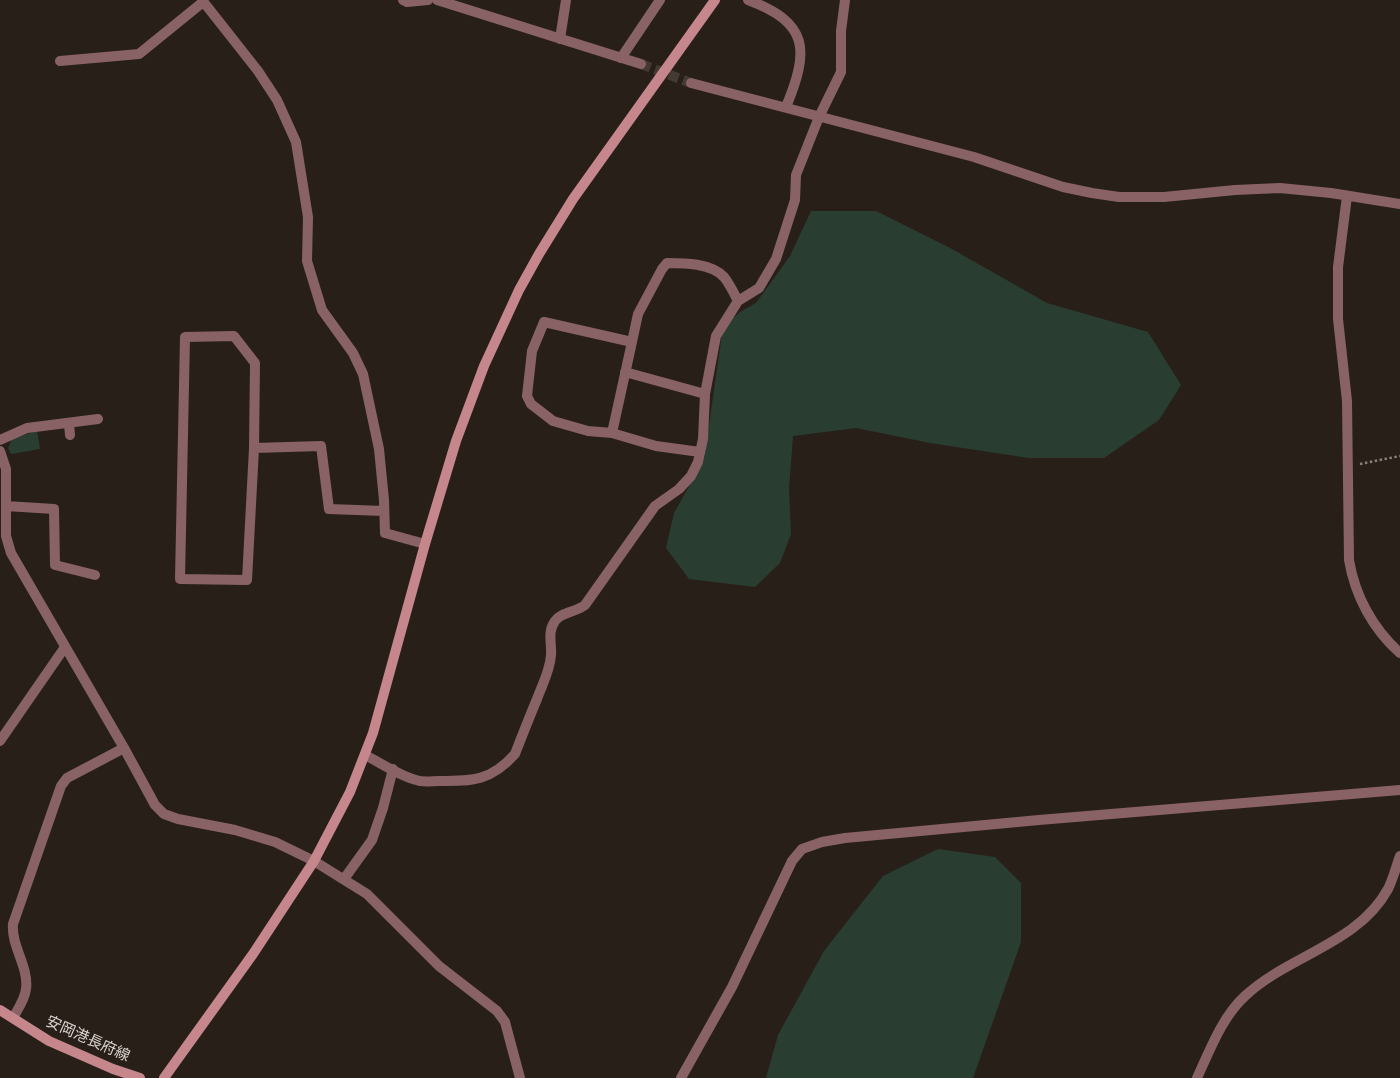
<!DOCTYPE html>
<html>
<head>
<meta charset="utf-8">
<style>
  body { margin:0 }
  canvas { display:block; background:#281f19 }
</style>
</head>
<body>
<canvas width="1400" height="1078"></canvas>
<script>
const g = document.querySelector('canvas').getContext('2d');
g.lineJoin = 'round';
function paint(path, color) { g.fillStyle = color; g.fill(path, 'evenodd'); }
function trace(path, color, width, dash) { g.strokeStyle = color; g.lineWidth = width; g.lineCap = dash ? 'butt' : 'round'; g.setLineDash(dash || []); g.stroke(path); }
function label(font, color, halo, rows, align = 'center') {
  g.font = font + ' Raleway,"Noto Sans JP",sans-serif'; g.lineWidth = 5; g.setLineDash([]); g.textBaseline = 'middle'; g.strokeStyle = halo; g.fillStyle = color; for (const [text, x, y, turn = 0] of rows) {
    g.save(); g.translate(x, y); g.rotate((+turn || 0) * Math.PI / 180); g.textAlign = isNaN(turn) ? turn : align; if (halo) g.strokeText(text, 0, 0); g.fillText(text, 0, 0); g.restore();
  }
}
paint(new Path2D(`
  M811 211H876L952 249 1047 303 1148 332 1181 385 1159 420 1104 458H1029L930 443 856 428 793 436 789 489 791 534 780 563 755 587 689 579 666 548 674 513 704 460 723 327 740 312 756 303 790 256Z
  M37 431 40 449 11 454 8 448 12 439Z
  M938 849 995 857 1021 883V942L973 1078H766L778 1035 824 951 883 876Z`), '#293d31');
trace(new Path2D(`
  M641 64 691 83`), '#433a34', 10, [10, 5]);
trace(new Path2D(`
  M1360 464 1400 456`), '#88807b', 2.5, [2.5, 2.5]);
trace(new Path2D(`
  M202 0 258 71 277 100 296 142 308 217 307 261 322 310 353 353 363 374 379 449 384 500 385 533 425 544
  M403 0 407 2 428 0
  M437 0 641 64
  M748 0C810 23 809 51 786 107
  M560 39 566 0
  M621 58 660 0
  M60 61 139 54 203 2
  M691 83 974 157 1063 187 1092 193 1119 197H1164L1235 190 1280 188 1331 193 1400 204
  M1347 196 1338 267V319L1347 401 1349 560C1355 596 1373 629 1400 653
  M625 372 705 394
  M69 423 70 435
  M612 433 632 342
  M0 440 27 428 98 419
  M254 448 247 580 180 579 185 337 234 336 255 363 254 448 321 446 329 509 384 511
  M0 451 6 469V536L11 553 124 748 155 805 164 814 178 819 235 830 275 842 314 861 367 894 439 966 497 1011 505 1022 520 1078
  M700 452 656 446 612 433 588 431 553 421 531 404 527 396 532 351 544 322 632 342 638 314 662 269 667 263C684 263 711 263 724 277 729 283 734 293 738 301
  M6 506 54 509 55 565 95 575
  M0 741 65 647
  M365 755C381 763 398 775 416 780 423 783 432 781 439 781 473 781 491 781 515 754 522 736 529 718 537 699 542 685 550 671 551 655 552 644 547 632 555 621 561 612 577 612 585 605L655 506 679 489 691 476 698 462 703 439 705 394 716 336 738 301 759 288 776 259 795 200 796 175 819 117 841 72V31L845 0
  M344 879 372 840 383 808 393 769
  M13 1018C18 1009 25 999 26 989 29 967 11 946 13 924L61 786 67 778 124 748
  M681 1078 732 987 792 861 802 849 822 842 845 838 1039 820 1400 790
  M1197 1078C1210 1050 1222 1017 1245 996 1289 955 1358 944 1388 889 1393 879 1396 867 1400 856`), '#896265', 10);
trace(new Path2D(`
  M0 1010 49 1041 113 1069 140 1078
  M164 1078 253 954 314 861 350 792 373 733 425 544 456 441 484 366 519 290 539 254 573 199 715 0`), '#c5868c', 10);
label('15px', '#dad3cf', '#281f19', [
  ["安岡港長府線",88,1039,24]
]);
</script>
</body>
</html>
